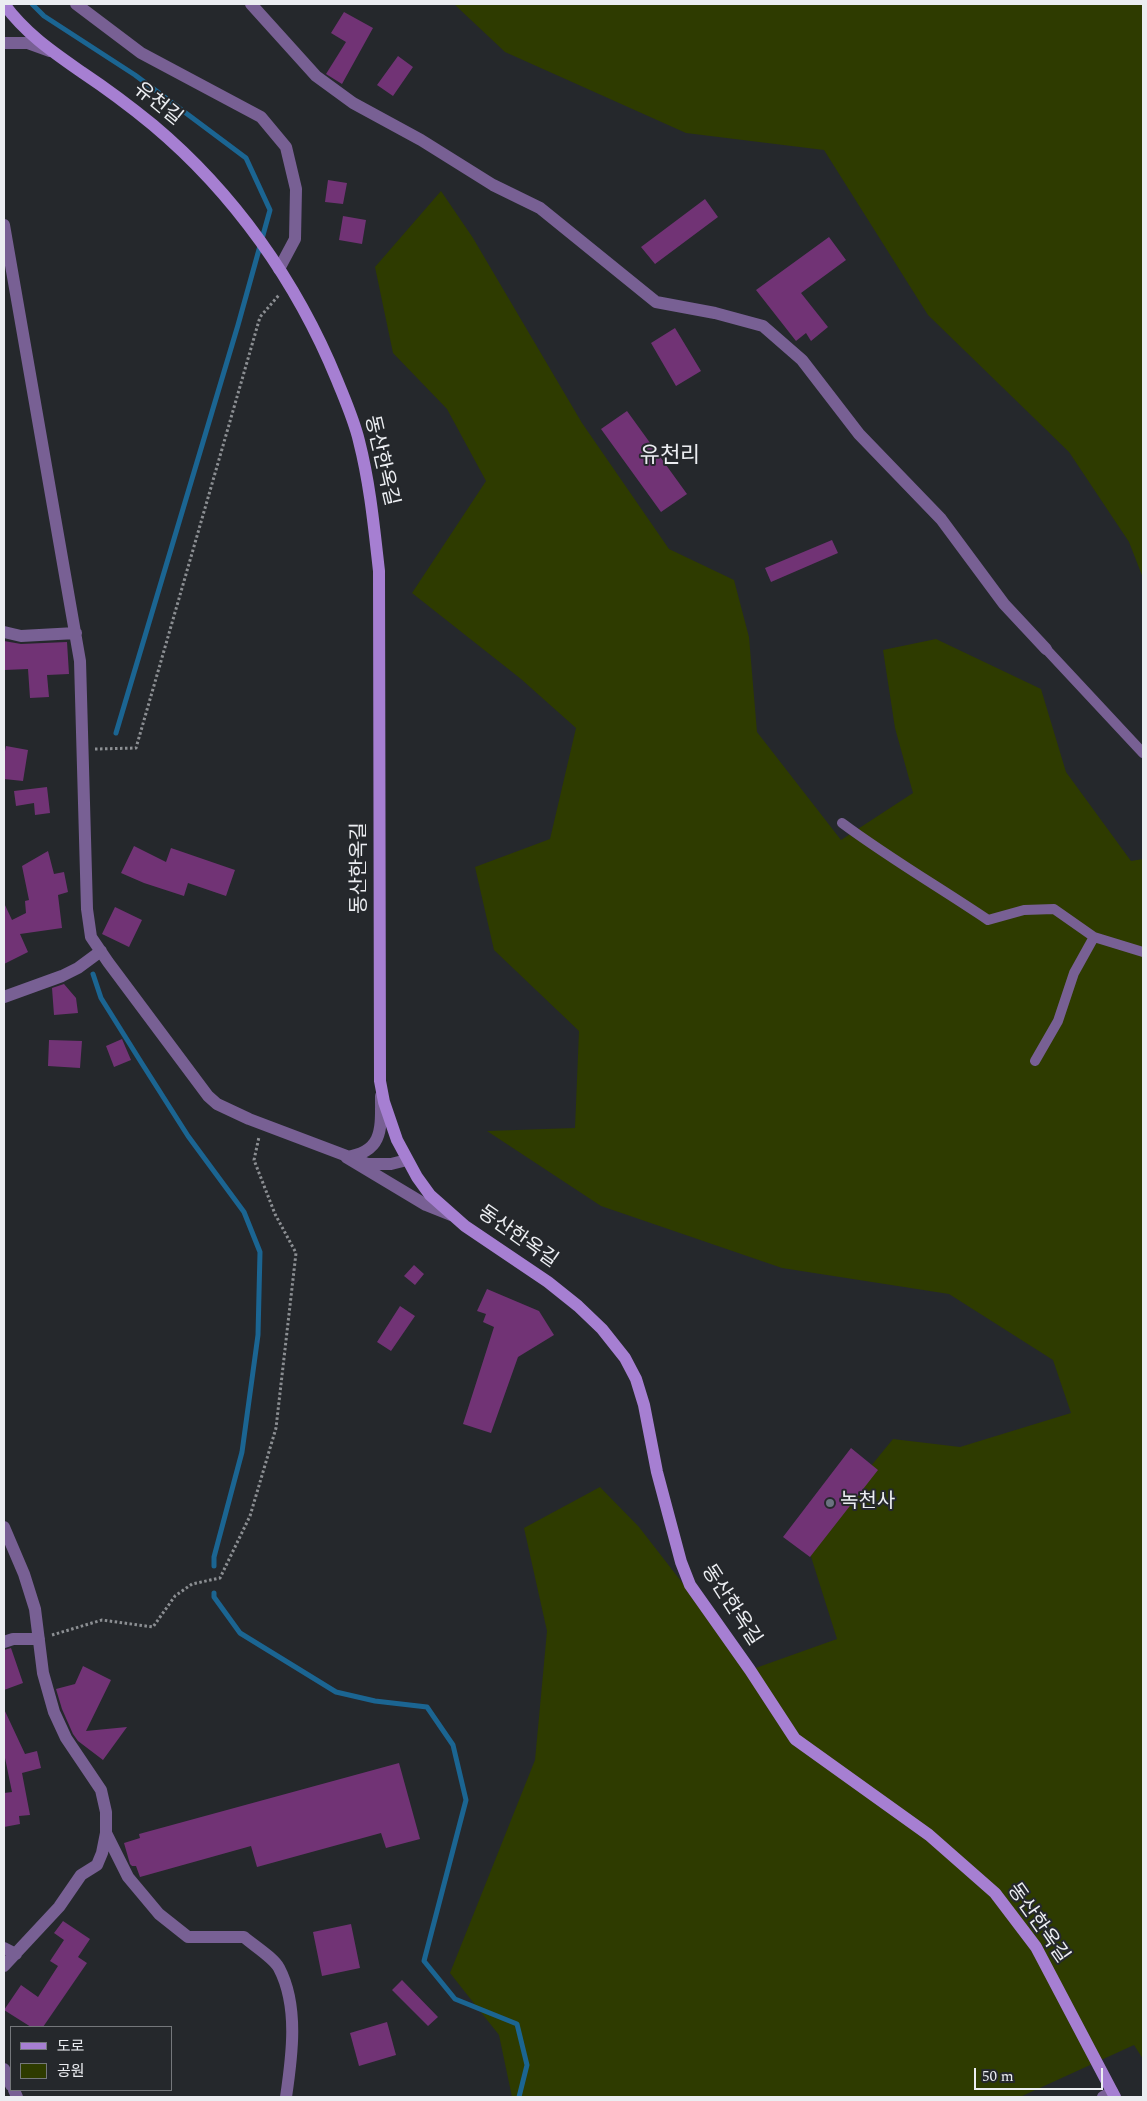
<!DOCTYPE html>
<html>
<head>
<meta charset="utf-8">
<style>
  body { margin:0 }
  #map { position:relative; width:1147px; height:2101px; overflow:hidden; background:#25282c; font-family:Spectral,"Noto Sans KR",serif }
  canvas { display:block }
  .frame { position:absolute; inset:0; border:5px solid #ebedf1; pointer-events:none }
  .legend { position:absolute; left:10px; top:2026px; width:162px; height:65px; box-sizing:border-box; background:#25282c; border:1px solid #74777b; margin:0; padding:6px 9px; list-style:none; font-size:15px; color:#ebedf1 }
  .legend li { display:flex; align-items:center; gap:10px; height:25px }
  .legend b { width:25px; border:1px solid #74777b }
  .scale { position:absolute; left:974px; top:2068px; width:129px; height:22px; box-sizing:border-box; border:2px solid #ebedf1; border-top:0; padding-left:6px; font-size:15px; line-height:18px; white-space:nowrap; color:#ebedf1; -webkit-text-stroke:4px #25282c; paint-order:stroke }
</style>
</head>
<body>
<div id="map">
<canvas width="1147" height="2101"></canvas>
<div class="frame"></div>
<ul class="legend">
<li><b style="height:6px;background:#a67fd2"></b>도로</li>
<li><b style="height:14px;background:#2e3b00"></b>공원</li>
</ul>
<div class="scale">50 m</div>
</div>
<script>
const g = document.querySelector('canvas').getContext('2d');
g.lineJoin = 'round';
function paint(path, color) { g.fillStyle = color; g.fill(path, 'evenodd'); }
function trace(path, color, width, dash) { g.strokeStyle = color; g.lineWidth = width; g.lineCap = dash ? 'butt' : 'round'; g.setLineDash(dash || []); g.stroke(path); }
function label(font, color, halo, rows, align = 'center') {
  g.font = font + ' Spectral,"Noto Sans KR",serif'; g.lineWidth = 4; g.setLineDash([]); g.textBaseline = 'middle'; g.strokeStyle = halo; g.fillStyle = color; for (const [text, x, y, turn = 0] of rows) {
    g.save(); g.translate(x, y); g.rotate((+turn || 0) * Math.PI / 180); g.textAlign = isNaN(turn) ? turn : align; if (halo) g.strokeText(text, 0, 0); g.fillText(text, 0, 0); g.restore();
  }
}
paint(new Path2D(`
  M454 4H1143V578L1129 542 1069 452 928 315 824 150 686 133 505 52Z
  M441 191 473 238 582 423 669 549 734 580 749 637 757 732 841 840 913 793 895 728 883 650 936 639 1041 689 1066 772 1131 861 1143 859V2059L1134 2045 1020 2097H512L499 2035 450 1973 535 1760 547 1631 524 1528 600 1487 639 1527 750 1670 837 1639 807 1544 893 1439 960 1447 1071 1413 1053 1360 949 1294 782 1268 601 1206 487 1131 575 1128 579 1031 494 950 475 867 550 839 576 728 521 679 412 593 486 481 447 409 393 353 375 267Z`), '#2e3b00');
trace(new Path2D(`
  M32 4 44 16 135 75 246 158 270 210 238 325 116 733
  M93 974 101 998 141 1062 188 1136 244 1212 260 1252 258 1335 242 1452 214 1557V1566
  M214 1593V1597L240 1633 336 1692 375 1701 427 1707 453 1745 466 1800 424 1961 455 1999 517 2024 527 2065 519 2097`), '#1b6592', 5);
paint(new Path2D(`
  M344 12 373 28 342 84 326 74 346 42 331 33Z
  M398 56 413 67 393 96 377 85Z
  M328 180 347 183 343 204 325 202Z
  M705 199 718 217 655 264 641 247Z
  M343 216 366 220 362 244 339 240Z
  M829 237 846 260 801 293 828 327 811 341 806 333 796 341 756 290Z
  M675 328 701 371 676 386 651 343Z
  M627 411 687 494 661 512 601 429Z
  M832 540 838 553 771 582 765 568Z
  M4 641 21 644 67 642 69 674 47 675 49 697 30 698 28 669 4 670Z
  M6 746 28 750 23 781 4 779V756Z
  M47 787 50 813 35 815 34 803 16 806 14 791Z
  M134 846 166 862 171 848 235 870 226 896 188 883 184 896 144 883 121 873Z
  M48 851 54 874 64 872 68 892 58 895 62 928 20 934 28 952 4 964V903L12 920 26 913 25 901 29 900 22 866Z
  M115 907 142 920 129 947 102 934Z
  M64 984 76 998 78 1013 54 1015 52 988Z
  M122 1039 131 1060 114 1067 106 1046Z
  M49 1040 82 1041 80 1068 48 1066Z
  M414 1265 424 1274 415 1285 404 1276Z
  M487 1289 539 1311 554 1335 518 1357 491 1433 463 1424 494 1327 483 1322 486 1314 477 1311Z
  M400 1306 415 1316 391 1351 377 1342Z
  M851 1448 878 1470 810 1557 783 1537Z
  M11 1648 23 1683 4 1690V1650Z
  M83 1666 111 1680 86 1731 127 1727 103 1760 78 1741 73 1734 62 1709 56 1689 75 1684Z
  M4 1709 25 1754 37 1751 41 1768 22 1773 30 1815 19 1816 20 1824 4 1827V1793L12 1792 4 1753Z
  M399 1763 420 1839 386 1848 381 1833 257 1867 251 1846 140 1877 136 1866H132L130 1864 124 1843 140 1838 139 1834Z
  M63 1921 90 1939 78 1957 87 1963 43 2027H31L4 2010 21 1985 38 1997 58 1966 50 1961 64 1940 54 1933Z
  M351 1924 360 1968 322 1976 313 1932Z
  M402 1980 438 2017 428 2026 392 1990Z
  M387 2022 396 2055 359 2066 350 2033Z`), '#713375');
trace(new Path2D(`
  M95 749 136 748 260 317 279 295
  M52 1635 102 1620 153 1627 175 1596 192 1584 220 1578 250 1516 276 1428 296 1253 275 1214 254 1160 259 1137`), '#8c8f93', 3, [2.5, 2.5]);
trace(new Path2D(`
  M1046 649 1143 753
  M842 823C889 858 939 887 988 920L1024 910 1054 909 1094 937 1143 952
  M1035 1061 1058 1021 1074 973 1094 937`), '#786094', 10);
trace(new Path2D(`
  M76 4 141 53 261 117 286 147 296 189 295 239 279 269
  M251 4 316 76 353 103 421 140 493 185 540 208 656 302 715 313 763 326 802 360 859 434 941 519 1004 604 1046 649
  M4 43H28L50 51
  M4 225 80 661 87 909 91 937 108 962 208 1096 217 1104 249 1119 368 1164H391L407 1160
  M4 632 21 636 76 633
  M4 997 62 976 78 968 101 951
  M381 1096C381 1128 384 1152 346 1157L426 1205 451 1215
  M4 1527 24 1574 35 1609 43 1673 54 1712 66 1738 101 1790 106 1812V1833L102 1853 97 1865 81 1875 59 1907 4 1966
  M4 1642 13 1639H39
  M106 1833 128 1877 159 1914 188 1937H244C253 1945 274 1958 279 1968 299 2006 292 2056 286 2097
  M4 1948 16 1954
  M4 2069 11 2085
  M14 2090 17 2097
  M1103 2097 1112 2092`), '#786094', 12);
trace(new Path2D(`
  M4 4C26 34 53 52 83 73 107 89 131 107 153 125 234 193 297 282 337 380 345 400 354 420 359 441 370 484 374 527 379 571L380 1081 384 1102 397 1140 417 1177 430 1195 465 1226 548 1282 578 1306 602 1329 625 1358 636 1379 644 1405 657 1472 681 1562 690 1585 750 1670 795 1739 929 1835 995 1893 1036 1947 1115 2097`), '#a67fd2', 12);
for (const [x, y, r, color] of [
  [830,1503,5,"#6b7280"]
]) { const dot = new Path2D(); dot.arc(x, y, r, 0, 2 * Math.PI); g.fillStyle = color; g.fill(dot); trace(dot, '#25282c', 2); }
label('20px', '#ebedf1', '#25282c', [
  ["유천길",157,105,39],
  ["동산한옥길",380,461,77],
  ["동산한옥길",361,868,-90],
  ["동산한옥길",517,1238,35],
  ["동산한옥길",730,1606,57],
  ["동산한옥길",1037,1924,55]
]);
label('20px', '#ebedf1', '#25282c', [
  ["녹천사",840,1503]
], 'left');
label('22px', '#ebedf1', '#25282c', [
  ["유천리",670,458]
]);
</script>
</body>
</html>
